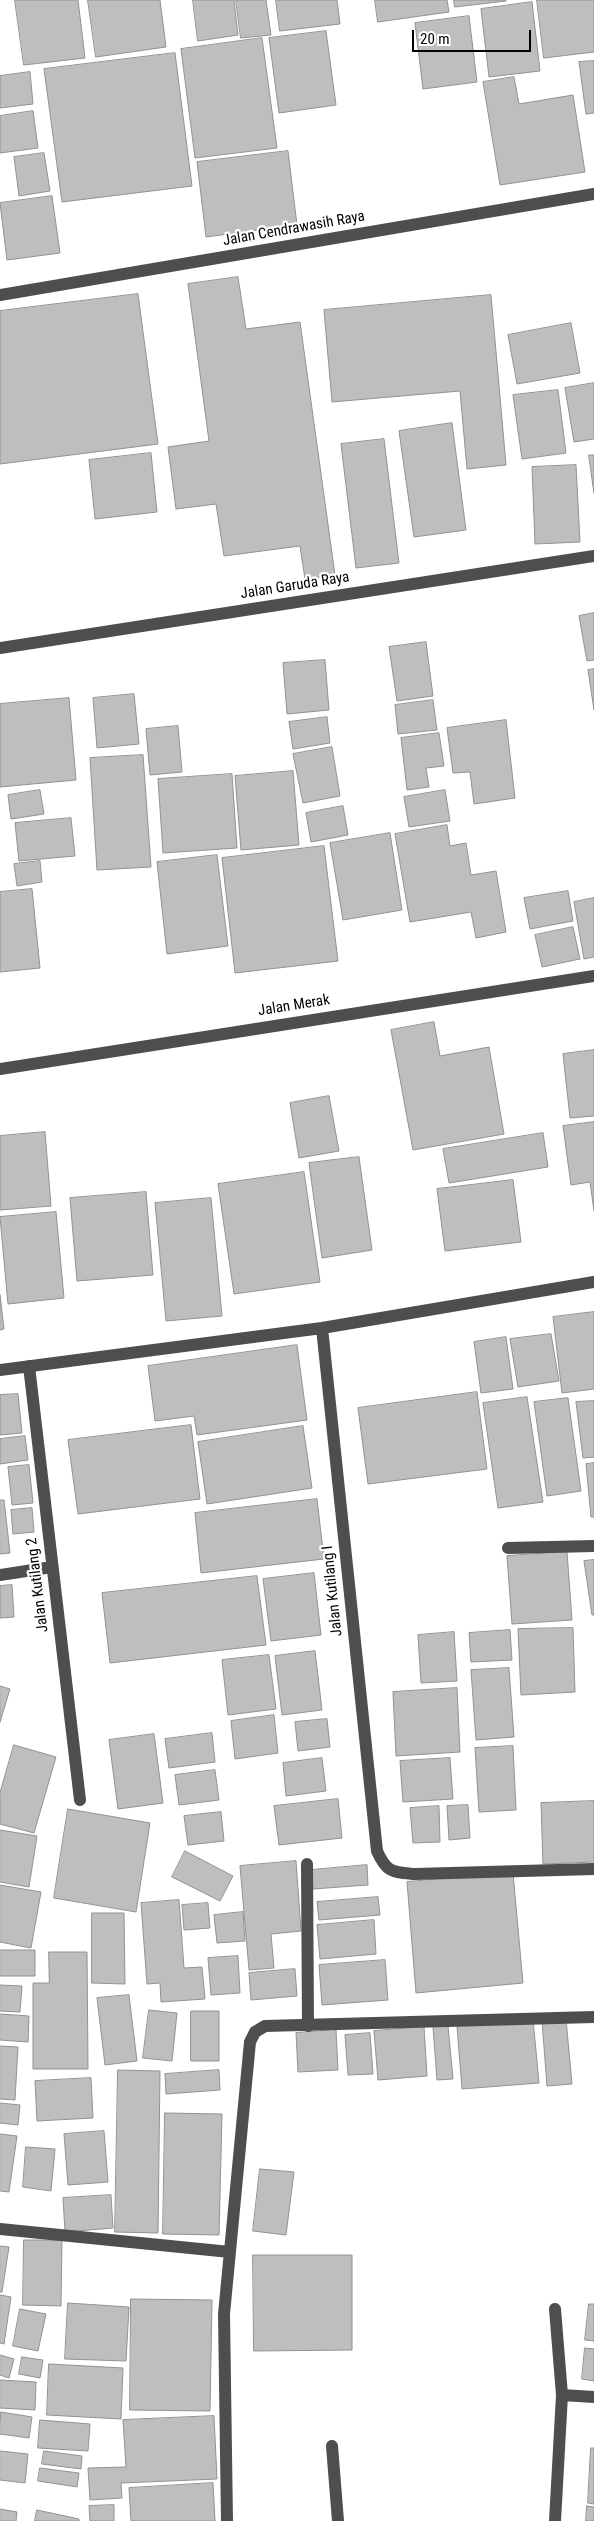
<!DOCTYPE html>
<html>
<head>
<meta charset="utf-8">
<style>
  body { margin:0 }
  #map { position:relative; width:594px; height:2521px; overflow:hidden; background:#fff; font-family:"Roboto Condensed",sans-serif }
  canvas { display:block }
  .scale { position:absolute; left:412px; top:30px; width:119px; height:22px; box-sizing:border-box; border:2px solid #000; border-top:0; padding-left:6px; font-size:15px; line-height:18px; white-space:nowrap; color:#000; -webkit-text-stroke:4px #fff; paint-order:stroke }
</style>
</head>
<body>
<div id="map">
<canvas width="594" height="2521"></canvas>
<div class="scale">20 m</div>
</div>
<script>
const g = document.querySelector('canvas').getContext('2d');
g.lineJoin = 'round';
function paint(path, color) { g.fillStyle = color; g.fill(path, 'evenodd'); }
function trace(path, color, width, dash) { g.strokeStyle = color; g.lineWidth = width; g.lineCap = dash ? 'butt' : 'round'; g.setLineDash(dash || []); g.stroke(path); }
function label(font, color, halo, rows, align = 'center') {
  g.font = font + ' "Roboto Condensed",sans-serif'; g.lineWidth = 4.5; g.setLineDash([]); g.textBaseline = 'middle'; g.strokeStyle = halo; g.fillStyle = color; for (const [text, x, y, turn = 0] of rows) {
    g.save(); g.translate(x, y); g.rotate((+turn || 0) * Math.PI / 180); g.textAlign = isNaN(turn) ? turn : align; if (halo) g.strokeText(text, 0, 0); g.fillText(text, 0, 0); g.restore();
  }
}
const building = new Path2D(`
  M15 0H78L85 58 24 65Z
  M88 0H160L166 47 96 57Z
  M193 0H234L238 35 198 41Z
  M236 0H266L271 35 241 38Z
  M276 0H337L340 24 280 31Z
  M375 0H447L449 12 378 22Z
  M454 0H506V1L455 7Z
  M537 0H594V52L544 58Z
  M532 2 540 71 489 77 481 9Z
  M469 16 477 82 423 89 415 23Z
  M326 31 336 105 279 113 269 38Z
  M262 38 277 148 195 158 181 49Z
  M175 53 192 186 62 202 44 69Z
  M594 61V113L586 114 579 62Z
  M30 72 33 104 0 108V76Z
  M514 77 519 104 573 95 585 172 500 185 483 82Z
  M33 111 38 148 0 153V116Z
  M288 151 297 225 206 237 197 162Z
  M44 153 50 191 19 196 14 157Z
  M52 196 60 253 7 260 0 203Z
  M238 277 246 329 300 322 335 575 305 579 300 546 224 556 216 504 176 509 168 447 209 441 188 284Z
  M138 294 158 444 0 464V311Z
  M491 295 506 465 467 469 460 391 332 402 324 310Z
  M571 323 580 373 517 384 508 335Z
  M594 383V439L574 442 565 388Z
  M558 390 566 453 522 459 513 395Z
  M452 423 466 530 414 537 399 431Z
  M384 439 399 563 356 568 341 444Z
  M151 453 157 512 95 519 89 460Z
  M589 455H594V493Z
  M576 465 580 542 535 544 532 467Z
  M594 613V660L587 661 579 616Z
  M426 642 433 696 397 701 389 647Z
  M325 660 329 710 287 714 283 663Z
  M594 669V710L588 670Z
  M134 694 139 744 97 748 93 698Z
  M69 698 76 780 0 787V704Z
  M433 700 437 730 398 734 395 705Z
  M327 717 330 743 293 749 289 722Z
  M506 720 515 798 474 804 470 772 453 773 447 728Z
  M178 726 182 772 150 775 146 729Z
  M439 733 444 766 426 768 429 787 407 790 401 738Z
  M332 747 340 796 303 803 293 754Z
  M143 755 151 867 97 870 90 758Z
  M293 771 299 845 241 850 235 776Z
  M232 774 237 848 163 853 158 779Z
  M40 790 44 814 11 819 8 795Z
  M445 790 450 821 409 827 404 797Z
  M343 806 348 835 311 842 306 813Z
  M71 818 75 856 19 861 15 823Z
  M447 825 450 846 466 843 471 875 496 871 506 932 476 938 471 912 410 922 395 834Z
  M390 833 402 910 343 920 330 843Z
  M324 846 338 961 235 973 222 858Z
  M217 855 228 946 167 954 157 862Z
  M40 861 42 882 17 886 14 864Z
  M32 889 40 968 0 972V892Z
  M568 891 573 921 530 929 524 898Z
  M594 898V957L584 959 574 902Z
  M573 927 580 959 542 967 535 935Z
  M434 1022 440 1056 489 1047 504 1134 413 1150 391 1030Z
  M594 1050V1116L570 1118 563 1054Z
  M329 1096 339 1151 299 1158 290 1103Z
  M594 1122V1211L590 1182 571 1185 563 1126Z
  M45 1132 51 1206 0 1210V1136Z
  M543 1133 548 1167 449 1183 443 1149Z
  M359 1157 372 1250 322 1258 309 1163Z
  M304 1172 320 1282 234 1294 218 1184Z
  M513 1180 521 1242 445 1251 437 1189Z
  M146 1192 153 1275 77 1281 70 1198Z
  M211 1198 222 1316 166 1321 155 1203Z
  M56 1212 64 1298 8 1304 0 1217Z
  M0 1295 4 1329 0 1330Z
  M594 1312V1389L562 1393 553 1317Z
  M551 1334 559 1381 518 1387 510 1339Z
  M506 1337 513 1389 481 1393 474 1342Z
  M297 1345 307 1420 197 1435 194 1416 155 1421 148 1366Z
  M477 1392 487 1469 368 1484 358 1408Z
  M18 1394 22 1433 0 1435V1395Z
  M527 1397 543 1502 498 1508 483 1403Z
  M568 1398 581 1491 547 1496 534 1402Z
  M594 1401V1457L583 1458 576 1402Z
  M191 1425 200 1499 78 1514 68 1440Z
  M303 1426 312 1488 207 1504 198 1442Z
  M25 1436 28 1460 0 1464V1439Z
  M594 1463V1517H591L586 1464Z
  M29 1465 33 1503 12 1505 8 1467Z
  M317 1499 324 1559 201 1573 195 1513Z
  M0 1500H4L10 1553 0 1554Z
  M32 1508 34 1532 13 1534 11 1510Z
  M567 1552 572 1620 512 1624 507 1556Z
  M594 1560V1615H592L584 1561Z
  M314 1573 321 1635 271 1641 263 1579Z
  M257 1576 266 1645 110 1663 102 1593Z
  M12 1585 14 1617 0 1618V1586Z
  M573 1628 575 1692 521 1695 518 1629Z
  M510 1630 512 1660 471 1662 469 1633Z
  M454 1632 457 1681 421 1683 418 1635Z
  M315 1651 322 1710 282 1715 275 1656Z
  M269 1655 276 1709 228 1715 222 1660Z
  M509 1668 514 1737 476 1740 471 1670Z
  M0 1686 10 1689 0 1722Z
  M457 1688 460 1752 396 1756 393 1692Z
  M274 1715 278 1753 235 1759 231 1721Z
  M327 1719 330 1747 298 1751 295 1722Z
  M212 1733 215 1762 169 1768 165 1739Z
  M154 1734 163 1803 118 1809 109 1740Z
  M14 1745 56 1757 34 1833 0 1824V1793Z
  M513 1746 516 1810 479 1812 475 1748Z
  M322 1758 326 1791 286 1796 283 1763Z
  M450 1758 453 1799 403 1802 400 1761Z
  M215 1770 219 1800 179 1805 175 1775Z
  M338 1799 342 1838 279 1845 274 1806Z
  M594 1801V1862L543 1864 541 1803Z
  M468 1805 470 1838 449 1840 447 1806Z
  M439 1806 440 1842 413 1843 410 1808Z
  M68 1809 150 1823 136 1912 54 1898Z
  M221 1812 224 1841 188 1845 184 1816Z
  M0 1830 37 1836 29 1887 0 1882Z
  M185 1851 233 1876 220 1901 172 1877Z
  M296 1861 301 1931 271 1934 274 1968 249 1970 240 1866Z
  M367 1865 368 1885 313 1889 311 1870Z
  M513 1873 523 1983 416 1993 407 1882Z
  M0 1885 41 1892 31 1948 0 1942Z
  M378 1897 380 1915 319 1920 317 1902Z
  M179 1900 184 1968 202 1967 205 1999 161 2002 160 1983 147 1984 141 1903Z
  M208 1903 210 1928 184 1930 182 1905Z
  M243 1912 245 1941 217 1943 214 1915Z
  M92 1913H124L125 1984 92 1983Z
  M374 1920 376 1954 320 1959 317 1925Z
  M0 1950H35V1976H0Z
  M49 1952H87L88 2069H33V1983H49Z
  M238 1956 240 1993 211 1995 208 1958Z
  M385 1960 388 2000 322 2005 319 1965Z
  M295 1969 297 1996 251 2000 249 1973Z
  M0 1985 22 1986 20 2012 0 2011Z
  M129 1995 137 2061 105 2065 97 1998Z
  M149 2010 177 2013 172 2061 143 2058Z
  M191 2011H219V2061H191Z
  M0 2014 29 2016 28 2042 0 2040Z
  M533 2019 539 2083 462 2089 457 2026Z
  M566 2019 572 2084 547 2086 542 2021Z
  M448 2026 453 2079 437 2080 433 2027Z
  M424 2027 427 2076 378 2080 374 2031Z
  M336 2030 338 2070 298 2072 296 2033Z
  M370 2033 373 2074 348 2075 345 2035Z
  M0 2046 18 2047 15 2100 0 2099Z
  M118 2070 160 2071 158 2233 115 2232Z
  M219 2070 220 2090 166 2094 165 2074Z
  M91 2078 93 2118 37 2121 35 2081Z
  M0 2103 20 2105 18 2125 0 2123Z
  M165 2113 222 2114 219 2235 163 2234Z
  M104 2131 108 2182 68 2185 64 2134Z
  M0 2134 17 2136 9 2192 0 2191Z
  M26 2147 55 2149 51 2191 23 2187Z
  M260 2169 294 2172 286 2235 253 2231Z
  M111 2195 113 2228 65 2232 63 2198Z
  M24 2240H62L61 2306 23 2305Z
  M0 2246 9 2247 2 2292H0Z
  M253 2255H352V2350L254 2351Z
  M0 2295 11 2297 4 2344 0 2343Z
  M131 2299 212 2300 210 2411 130 2410Z
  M68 2303 129 2307 126 2361 65 2359Z
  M589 2304H594V2341L585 2340Z
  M20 2309 46 2314 38 2351 13 2346Z
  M585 2348 594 2349V2381L582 2379Z
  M0 2355 14 2359 9 2378 0 2375Z
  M22 2357 43 2360 40 2378 19 2374Z
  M49 2364 123 2368 121 2419 47 2415Z
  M0 2380 36 2382 35 2410 0 2408Z
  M1 2412 32 2417 29 2438 0 2434Z
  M214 2416 217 2479 121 2483 122 2498 90 2500 88 2468 126 2467 123 2420Z
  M40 2420 90 2424 88 2451 38 2448Z
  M591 2448H594V2504L588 2503Z
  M0 2451 28 2454 25 2483 0 2480Z
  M44 2451 82 2456 81 2469 42 2464Z
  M40 2468 79 2473 77 2487 38 2481Z
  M213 2483 215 2521H131L129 2488Z
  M114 2505V2521H90L89 2506Z
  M587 2506 594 2507V2521H586Z
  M0 2509 17 2512 16 2521H0Z
  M37 2510 79 2519V2521H35Z`);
paint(building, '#bebebe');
trace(building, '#929292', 1);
trace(new Path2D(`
  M0 295 594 194
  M0 648 594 556
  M0 1069 594 976
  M322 1328 377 1851C387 1873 392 1872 415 1874L594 1869
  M29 1366 80 1800
  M0 1370 322 1328 594 1282
  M508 1548 594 1546
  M0 1575 52 1567
  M307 1864 308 2026
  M0 2229 230 2252
  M562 2395 594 2397
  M332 2446 338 2521
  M227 2521 224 2314 250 2042 255 2032 265 2026 594 2017
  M555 2521 562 2395 555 2309`), '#4e4e4e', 12);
label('15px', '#000', '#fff', [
  ["Jalan Cendrawasih Raya",294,229,-10],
  ["Jalan Garuda Raya",295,586,-9],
  ["Jalan Merak",294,1006,-9],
  ["Jalan Kutilang 2",38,1585,-97],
  ["Jalan Kutilang I",333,1591,-96]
]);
</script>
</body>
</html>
